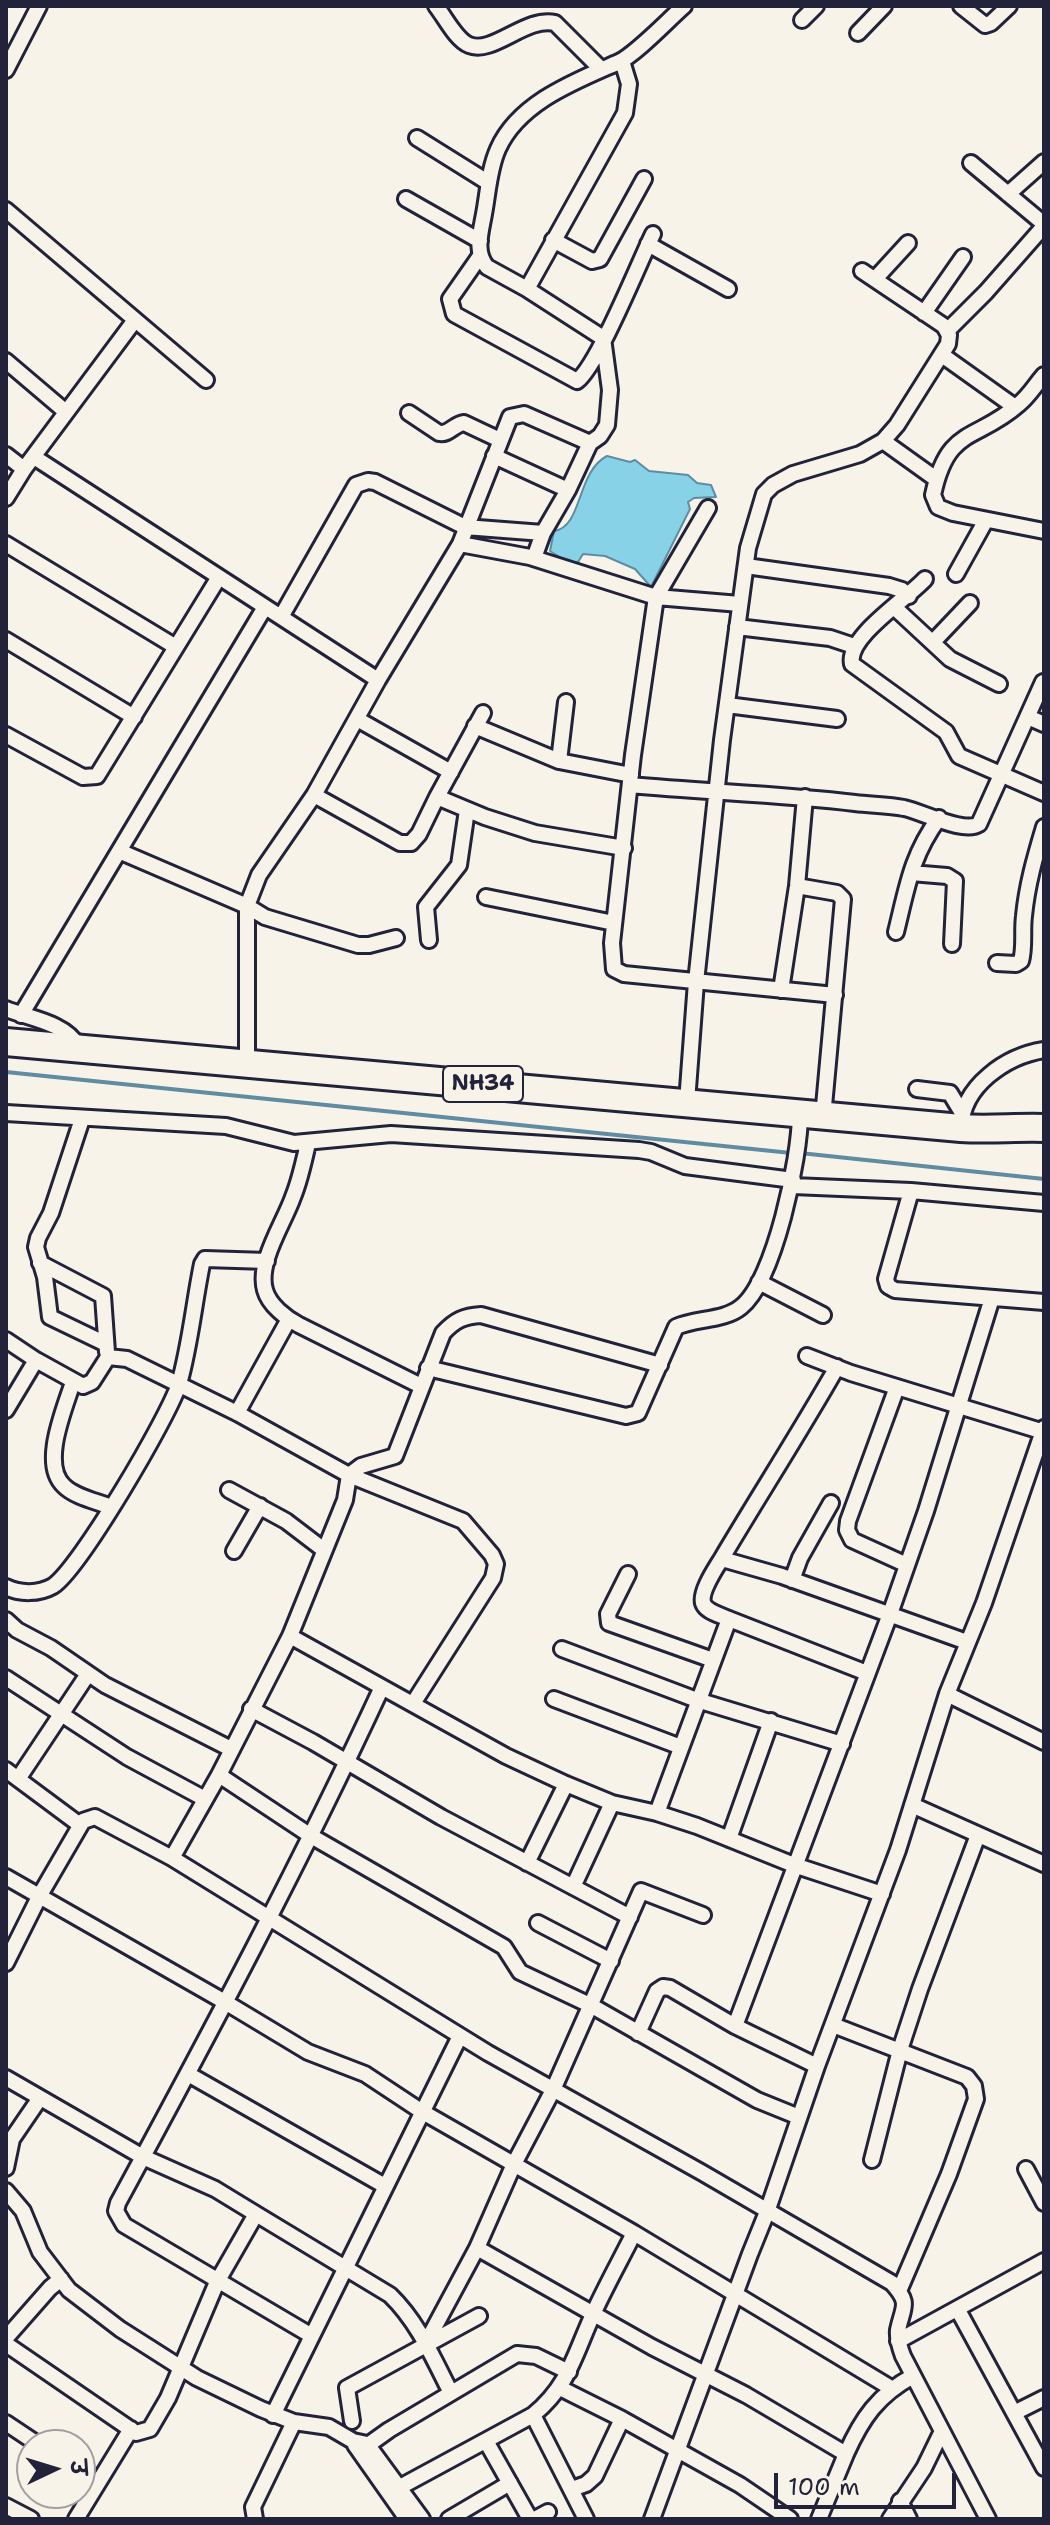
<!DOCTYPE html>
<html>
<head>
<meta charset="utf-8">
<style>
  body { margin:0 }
  #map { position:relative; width:1050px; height:2525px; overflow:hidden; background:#f7f3e8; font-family:"Shantell Sans","Playpen Sans Deva",sans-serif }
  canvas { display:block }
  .frame { position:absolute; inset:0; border:8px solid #22223b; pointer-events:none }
  .north { position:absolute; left:16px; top:2429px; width:80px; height:80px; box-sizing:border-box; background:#f7f3e8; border:2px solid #a29fa3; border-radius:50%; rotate:86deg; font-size:22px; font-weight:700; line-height:32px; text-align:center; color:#22223b }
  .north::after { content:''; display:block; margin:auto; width:28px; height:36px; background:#22223b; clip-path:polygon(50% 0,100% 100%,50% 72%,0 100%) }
  .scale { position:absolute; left:774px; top:2473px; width:182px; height:36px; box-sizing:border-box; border:4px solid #22223b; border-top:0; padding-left:10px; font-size:24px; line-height:28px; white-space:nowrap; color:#22223b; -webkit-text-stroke:6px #f7f3e8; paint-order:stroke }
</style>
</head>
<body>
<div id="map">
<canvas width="1050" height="2525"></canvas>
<div class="frame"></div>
<div class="north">उ</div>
<div class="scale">100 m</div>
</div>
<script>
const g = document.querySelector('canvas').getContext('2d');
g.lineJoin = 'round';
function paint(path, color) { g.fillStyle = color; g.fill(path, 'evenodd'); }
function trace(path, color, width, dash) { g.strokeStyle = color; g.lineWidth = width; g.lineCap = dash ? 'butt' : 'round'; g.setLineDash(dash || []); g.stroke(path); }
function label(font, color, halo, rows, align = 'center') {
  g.font = font + ' "Shantell Sans",sans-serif'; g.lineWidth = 6; g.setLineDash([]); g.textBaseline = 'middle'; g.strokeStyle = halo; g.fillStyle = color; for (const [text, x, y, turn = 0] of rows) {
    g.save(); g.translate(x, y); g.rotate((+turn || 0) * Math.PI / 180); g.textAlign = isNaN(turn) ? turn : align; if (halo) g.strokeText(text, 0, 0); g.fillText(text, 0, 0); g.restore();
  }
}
const water = new Path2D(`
  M607 456 630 462 635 460 649 471 688 475 697 483 711 485 716 497 694 498 688 502 690 509 651 587 635 569 605 556 583 554 578 562 569 563 550 551 554 531C583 527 576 472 607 456Z`);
paint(water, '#87d2e7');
trace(water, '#5f8ca2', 2);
trace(new Path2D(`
  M6 1072 791 1153
  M800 1153 1044 1179`), '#5f8ca2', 4);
const street = new Path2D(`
  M436 6C445 17 456 40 469 45 493 55 526 16 555 23L601 69
  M961 6 985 25 991 23 1009 6
  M802 20 816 6
  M858 33 884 6
  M6 70 39 6
  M417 138 489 183
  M971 163 1044 224
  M1008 194 1044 162
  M406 199 480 241
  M6 210 206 380
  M553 240 592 261 600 259 644 179
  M648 244 728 289
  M480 256 450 299 454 314 577 381C598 365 639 263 653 234
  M875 279 908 243
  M527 289 625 113 629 84 622 61
  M924 313 963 257
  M947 331 986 292 1044 226
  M942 355 1015 407
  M6 361 66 412
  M1044 375C1036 384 1029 396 1019 404 976 442 948 425 933 495L938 507 953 513 1044 531
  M409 413 439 433C449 435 454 424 464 423L500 440
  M883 441 936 479
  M6 455 24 469
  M494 456 568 490
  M34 457 378 680
  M6 498 24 469 135 320
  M708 508 656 597 633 755 612 943 614 969 624 974 835 995
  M6 544 176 647
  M460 544 530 557 656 597 740 604
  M534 558 543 533 568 490 590 443 600 436 607 425 610 390 603 338 527 289 487 267C474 252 481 232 484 214 488 193 489 169 498 149 519 102 576 81 619 62 637 53 668 20 684 6
  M746 566 889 586 902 590 909 596
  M956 574 986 520
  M925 579C907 599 846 637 852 664L946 732 959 756 1044 793
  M894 607 950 659 999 684
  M281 617 356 485 368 481 375 482 465 527 543 533
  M737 627 830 638 854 646
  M6 640 134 717
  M933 642 970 603
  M727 705 837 719
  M1028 717 1044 724
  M357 719 451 772
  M475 726 559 761 631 775
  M6 735 83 777 97 776 219 577
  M559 761 566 702
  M630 785C705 792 780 794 855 803 871 805 888 805 904 808 923 812 964 834 979 824L1043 682
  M314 795 400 843H411L419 834 437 797 485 817 535 833 624 848
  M437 797 483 713
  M119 851 247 906 265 917 358 945H369L396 938
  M911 873 947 876 955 881 952 944
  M797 886 837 893 843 899 823 1117
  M486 897 614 923
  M896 932C907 888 911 856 939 818
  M429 940 426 907 459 865 467 810
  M997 963 1016 964 1021 961C1025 947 1022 931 1024 916 1027 885 1035 857 1044 827
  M781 990 797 886 805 797
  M6 1009C29 1018 66 1023 78 1046
  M21 1015 265 607
  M247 1063V906L259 875 314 795 378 680 460 544 510 417 524 414 590 443
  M917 1089 950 1093 962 1113
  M687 1102 696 982 722 740 748 548 764 494 773 485 793 474 860 454 883 441 897 425 948 344 949 335 944 326 862 271
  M6 1113 226 1126 294 1143 391 1134 639 1150 651 1152 685 1166 793 1180
  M82 1119 51 1213 38 1238 36 1247 45 1277 50 1317 106 1344
  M961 1128C962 1086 1006 1056 1044 1050
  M308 1143C304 1161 300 1180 293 1197 284 1223 257 1262 265 1290 269 1305 286 1318 299 1325L421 1386
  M793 1186 911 1191 1044 1203
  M911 1191 886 1279 888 1286 895 1290 1044 1302
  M40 1263 103 1296 107 1352
  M759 1282 823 1315
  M6 1340 36 1360 83 1386 92 1382 108 1357 127 1359 237 1413 349 1475 345 1500 290 1636 219 1775 311 1836 504 1947 520 1972 592 2006 757 2100 799 2117
  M807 1356 851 1373 1044 1432
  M837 1367C800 1432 760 1494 722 1558 716 1568 700 1591 703 1603 706 1612 721 1615 729 1619L867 1673
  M428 1368 626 1416 638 1413 676 1327C696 1318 724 1321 741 1307 775 1280 800 1157 800 1114
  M73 1382C65 1408 40 1464 64 1486 75 1497 96 1501 111 1507
  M897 1387 848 1521 847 1530 852 1540 907 1565
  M6 1410 36 1360
  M237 1413 289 1319
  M229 1490 286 1521 324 1550
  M234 1551 260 1506
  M722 1559 782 1576 967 1642
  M628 1574 608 1614 609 1623 713 1660
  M792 1580 800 1558 831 1503
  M6 1587C20 1594 39 1594 53 1586 80 1568 168 1418 179 1384 190 1346 194 1303 202 1264L205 1259 267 1261
  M6 1620 17 1630 51 1648 105 1685 231 1749
  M290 1636 506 1756 566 1784 612 1803 657 1813 697 1826 794 1865 882 1894
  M562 1649 697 1700 842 1744
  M6 1678 127 1757 205 1799
  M947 1694 1044 1742
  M554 1699 681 1747
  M414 1702 493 1578 496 1564 492 1555 463 1521 349 1475 361 1466 395 1456 443 1333C455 1320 464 1316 481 1315L660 1365
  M251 1709 313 1742 441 1817 630 1917
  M6 1770 80 1825
  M18 1779 88 1674
  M912 1805 1044 1864
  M657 1813 729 1619
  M729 1839 771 1721
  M172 1858 219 1775
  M527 1863 566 1784
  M6 1877 225 2002 308 2052 365 2074 421 2111 634 2233 891 2388
  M573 1887 612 1803
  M538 1923 611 1961
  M6 1963 40 1895 83 1821 95 1817 172 1858 488 2053 701 2172 892 2283C911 2304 903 2306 898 2330 897 2339 900 2348 903 2356L988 2519
  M833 2025 967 2077 974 2086 976 2099 949 2174 899 2291
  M735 2026 890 1614 926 1511 992 1298
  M638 2033 657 1991 663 1987 670 1988 735 2026 817 2066
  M188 2074 385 2186
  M6 2078 143 2157 215 2189 256 2214
  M872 2160 900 2050 920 1989 978 1835
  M6 2168 12 2139 40 2098
  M1026 2169 1044 2203
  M6 2191 23 2211 40 2252 69 2290 120 2329 197 2378 261 2409 294 2422 329 2427 353 2441 367 2444 422 2519
  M477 2248 652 2347 746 2395 846 2454C862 2418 878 2395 913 2376
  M958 2310 1044 2468
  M312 2336 124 2225 116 2211 118 2203C210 2033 301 1862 382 1687
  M6 2338 50 2288 61 2279
  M898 2341 1044 2261
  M426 2343 477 2248 514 2164 553 2090 641 1891 703 1915
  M6 2344 136 2433 150 2429 168 2398 217 2282 256 2214 390 2295C418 2322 433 2358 451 2393
  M560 2388 622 2419 740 2485 790 2519
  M1014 2413 1044 2398
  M273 2415 460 2036
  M533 2415 586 2519
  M352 2421 347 2388 479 2316
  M6 2423 39 2445
  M486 2441 530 2519
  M355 2445 407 2519
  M361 2450 389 2430 517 2354 536 2356 569 2372
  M80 2472 97 2483
  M400 2487 533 2415C570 2385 575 2352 595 2310 607 2284 621 2259 634 2233
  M572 2489 586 2484 595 2476 622 2419
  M900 2501 909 2519
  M6 2506 31 2519
  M76 2519 131 2429
  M255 2519 253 2507 294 2422
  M449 2519 510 2483
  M535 2519 548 2512
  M652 2519 750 2254 767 2212 817 2066 898 1850 947 1694 984 1603 1044 1428
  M819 2519 846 2454
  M890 2519 924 2468 942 2431`);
const highway = new Path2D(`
  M6 1042 961 1128C989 1130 1016 1127 1044 1128`);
trace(street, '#22223b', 20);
trace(highway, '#22223b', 32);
trace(street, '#f7f3e8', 14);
trace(highway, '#f7f3e8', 26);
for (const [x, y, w] of [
  [483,1084,80]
]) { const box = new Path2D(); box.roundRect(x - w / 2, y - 18, w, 36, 6); g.fillStyle = '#f7f3e8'; g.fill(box); trace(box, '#22223b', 2); }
label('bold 22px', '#22223b', null, [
  ["NH34",483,1084]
]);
</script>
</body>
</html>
